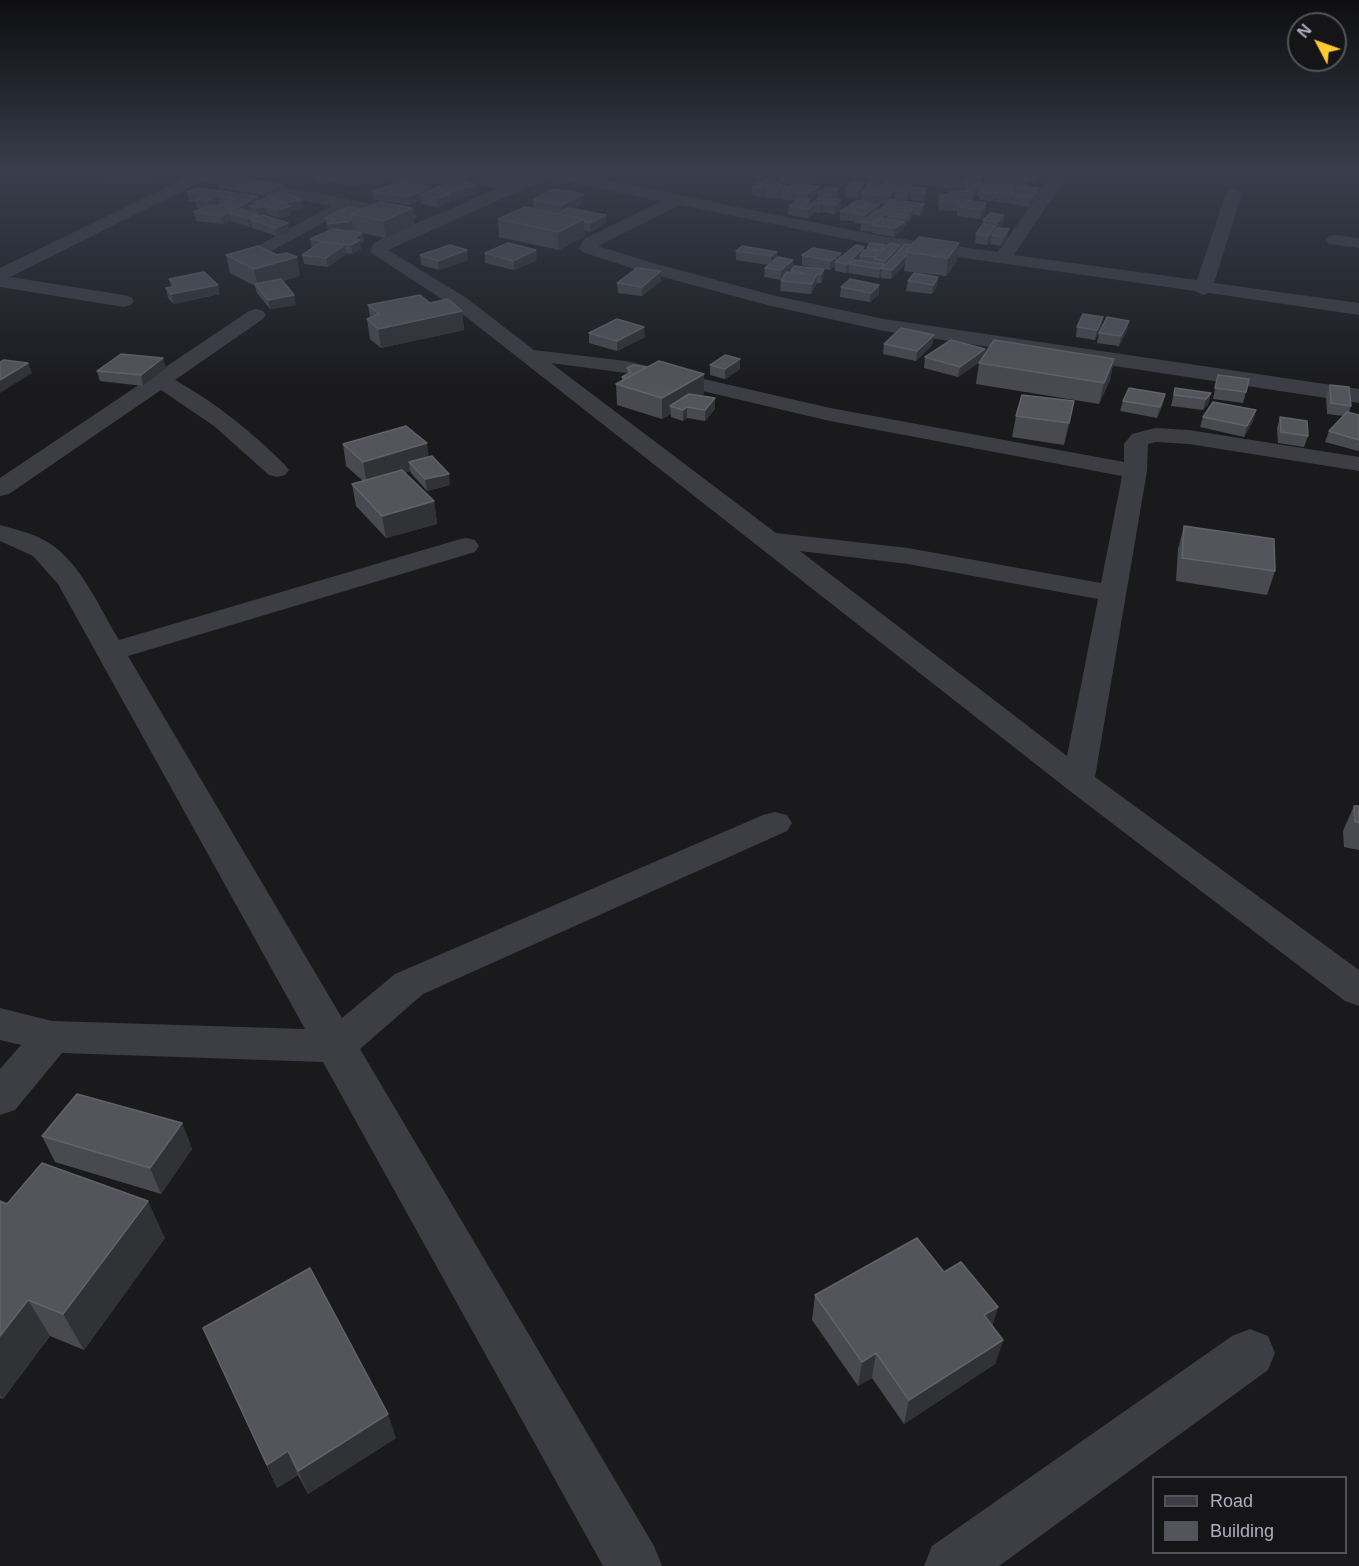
<!DOCTYPE html>
<html>
<head>
<meta charset="utf-8">
<style>
  body { margin:0 }
  #map { position:relative; width:1359px; height:1566px; overflow:hidden; background:#1a1a1d; font-family:Helvetica,sans-serif }
  canvas { display:block }
  .legend { position:absolute; left:1152px; top:1476px; width:195px; height:78px; box-sizing:border-box; background:#151518; border:2px solid #51535a; margin:0; padding:8px 10px; list-style:none; font-size:18px; color:#acb0bd }
  .legend li { display:flex; align-items:center; gap:12px; height:30px }
  .legend b { width:30px; border:2px solid #51535a }
  .north { position:absolute; left:1287px; top:12px; width:60px; height:60px; box-sizing:border-box; background:#151518; border:2px solid #51535a; border-radius:50%; rotate:311deg; font-size:16px; font-weight:700; line-height:24px; text-align:center; color:#acb0bd }
  .north::after { content:''; display:block; margin:auto; width:21px; height:27px; background:#ffc930; clip-path:polygon(50% 0,100% 100%,50% 72%,0 100%) }
</style>
</head>
<body>
<div id="map">
<canvas width="1359" height="1566"></canvas>
<ul class="legend">
<li><b style="height:8px;background:#3d3d44"></b>Road</li>
<li><b style="height:16px;background:#53555b"></b>Building</li>
</ul>
<div class="north">N</div>
</div>
<script>
const g = document.querySelector('canvas').getContext('2d');
g.lineJoin = 'round';
function paint(path, color) { g.fillStyle = color; g.fill(path, 'evenodd'); }
function trace(path, color, width, dash) { g.strokeStyle = color; g.lineWidth = width; g.lineCap = dash ? 'butt' : 'round'; g.setLineDash(dash || []); g.stroke(path); }
paint(new Path2D(`
  M189 174H211L410 211 418 216 410 221 349 209 251 262 245 261 242 257 245 253 331 206 199 181 187 189 10 277 124 295 131 297 134 301 131 305 124 307 0 287V268L175 183Z
  M531 174H574L881 236 998 252 1035 199 871 179 863 174H907L1041 190 1052 174H1068L1014 255 1197 280 1226 193 1234 188 1242 193 1214 283 1359 303V315L1209 293 1203 295 1195 291 881 246 680 205 598 246 653 263 776 296 884 319 1359 389V403L884 331 767 305 641 271 582 252 579 248 584 239 662 201 548 178 388 250 465 297 534 350 626 361 830 408 1124 462V444L1132 434 1155 428 1189 430 1359 457V471L1189 444 1156 442 1148 444 1147 471 1095 777 1359 970V1006L1345 1001 1066 788 451 305 370 252 374 243 387 236ZM551 363 626 373 830 421 1122 476 1101 583 908 548 776 533ZM800 551 908 564 1098 599 1067 756Z
  M1335 235 1359 238V248L1329 244 1326 240 1329 236Z
  M256 309 263 311 266 315 263 319 175 380C216 403 252 432 285 465L289 470 285 475 277 477 269 475 214 426 161 390 9 494 0 496V478L249 311Z
  M0 525C18 530 37 534 52 545 83 567 100 609 119 640L457 540 466 538 475 540 479 546 475 552 128 656 342 1018 395 974 763 815 775 812 787 815 792 823 787 831 423 994 360 1049 654 1546 662 1566H603L323 1062 62 1053 15 1110 0 1115V1069L21 1045 0 1040V1008L52 1021 305 1029 58 584 33 556 0 541Z
  M1250 1329 1268 1336 1275 1353 1268 1370 999 1566H924L932 1546 1232 1336Z`), '#3d3d44');
paint(new Path2D(`
  M101 174H160L141 184 131 183V181L103 179Z
  M313 174H469L470 183 477 193 450 201V202L437 207 421 204V200L409 205 374 200 373 192 393 184 392 177 376 182 364 179V183L355 187 314 179ZM426 178 448 184 433 189V190L431 191 421 185 427 183Z
  M486 174H512L513 181 499 188 481 186 480 177Z
  M747 174H814L813 182 810 186 818 193 827 187 838 198 836 199 841 200V208L834 214 822 212V211L820 213 814 212V213L808 218 788 215 789 206 796 201 781 199V197L778 199 765 197V195L761 197 752 195V187L765 180 747 176ZM779 176V183L798 185 787 187V186L776 183V181L770 180ZM818 194V198L812 204 810 203V200Z
  M940 174H955L952 178 939 177Z
  M983 174 981 184H984L986 174 1006 176 1007 174H1037L1034 183 1027 182V186L1039 188 1038 196 1035 200H1033L1032 204 1029 207 1011 204 1012 201 1010 203 996 202 997 198H995L994 201 979 200 980 196H977L980 185H976L974 197H973V201L986 203 985 212 980 219 957 216V211L939 210V206L938 205 939 197 965 192 966 184 963 183 964 175ZM1013 188 1016 189 1015 193 1013 195Z
  M218 180 282 185 283 193 301 199 303 208 291 211V215L280 218 267 214 263 215 290 232 277 236 252 228V226L249 227 231 221V220L223 224 196 221 194 212 202 209 197 208 196 202 189 201 187 192 259 200 266 198V196L219 188Z
  M898 180 897 186 912 185 911 193 908 200 894 199 895 192 891 199 901 201V203L924 204 923 213 920 216 913 215 912 217 909 221H907V223L903 227V230L894 237 871 233 872 232 860 231 861 224 854 223V221L840 220V211L850 206V205L861 201 862 193 858 198 846 197V188L864 183 863 191 881 188 882 184ZM869 202 887 204V205L881 209V210L869 204Z
  M926 188 924 201 910 200 911 192Z
  M533 200 583 203 572 209 606 215V223L590 232 585 231V236L559 250 499 237 498 219 559 213 534 208Z
  M412 208 414 225 386 238 362 233 364 242 360 244 361 249 352 254 346 253V254L328 267 304 264 302 255 312 248 310 239 328 231 325 218 362 209Z
  M1004 215 1003 224 999 228 1007 238 1001 246 990 244 991 239 987 245 975 243 976 234 983 225V220Z
  M905 244 957 261 946 276 904 271 905 264 891 279 881 278V276L879 278 848 273 849 271 846 273 835 271V266L830 270 802 265V255L841 258 864 250H866L867 248 885 245 884 249 899 250Z
  M742 246 777 252 776 258 778 257 793 260V268L794 266 824 269 823 278 821 283H817L811 294 780 291 781 281 782 278 781 280 764 277 765 268 768 265 736 260V251Z
  M485 253 537 260 514 270 485 263Z
  M226 255 300 276 282 281 296 305 270 309 257 293 255 286 230 273Z
  M420 255 468 260 439 270 421 265Z
  M661 271V281L642 296 618 293 617 283Z
  M938 277 937 286 932 294 906 291 908 281Z
  M169 279 220 294 174 304 168 298 166 288 171 287Z
  M841 287 879 294 870 302 840 297Z
  M430 303 462 311 464 330 381 348 370 339 367 319 370 318 368 305Z
  M1103 317 1101 327 1095 340 1076 337 1077 327Z
  M1127 330 1119 346 1097 343 1099 333Z
  M589 333 645 337 617 351 589 343Z
  M934 335 932 345 916 361 883 354 884 344Z
  M985 349 984 357 1114 359 1110 380 1099 404 976 384 979 363 981 361 958 377 924 368 925 357Z
  M710 365 740 369 725 379 710 375Z
  M166 368 143 386 100 381 97 371Z
  M627 368 704 394 701 396 715 409 705 421 687 418 683 421 671 417V414L662 419 617 405 616 384 622 381V377L628 374Z
  M1218 375 1246 392 1243 403 1213 399Z
  M1330 385 1351 406 1349 413 1359 415V450L1358 451 1325 442 1329 431 1344 416 1327 414 1326 395Z
  M1175 388 1211 393 1208 404 1203 410 1171 406Z
  M1165 394 1163 404 1157 418 1120 411 1123 401Z
  M1074 401 1064 445 1012 437 1016 416Z
  M1256 410 1253 421 1244 437 1200 427 1203 417Z
  M1280 417 1308 436 1304 447 1278 443 1277 428Z
  M343 444 429 457 450 485 427 491 411 473 410 471 405 473 434 501 437 524 386 538 356 506 352 484 363 481 346 466Z
  M1184 526 1275 571 1267 595 1176 581 1178 549Z
  M1354 806H1359V850L1344 847 1343 831Z
  M182 1123 192 1149 161 1194 55 1162 42 1136Z
  M0 1201 7 1204 165 1238 84 1350 50 1336 3 1399 0 1398Z
  M944 1272 998 1307 992 1326 1003 1340 995 1364 904 1424 872 1378 858 1386 812 1320 815 1295Z
  M203 1328 396 1438 308 1494 298 1475 277 1488Z`), '#484a4f');
paint(new Path2D(`
  M139 174H160L141 184Z
  M375 174H404L376 182Z
  M469 174 470 183 457 187 456 179Z
  M510 174H512L513 181 499 188V180Z
  M768 174H784L779 175V176L767 181Z
  M814 174 813 182 809 186 810 178Z
  M983 174 982 182 980 185 981 177Z
  M363 175 364 183 355 187 354 178Z
  M426 175 427 183 408 189 407 181Z
  M898 180 897 188 889 204V196Z
  M776 181V189L766 188 765 195 761 197V188Z
  M864 183 863 192 858 198 859 190Z
  M282 185 283 193 274 198 272 189Z
  M476 185 477 193 450 201V202L437 207 436 199 446 193Z
  M912 185 911 193 908 200 909 192Z
  M787 186V191H782L781 197 778 199V190Z
  M819 186 818 194 810 200 809 208 815 204 814 213 808 218V209L806 203 807 201 808 193Z
  M1013 186 1012 194 1014 192 1013 196 1012 201 1010 203 1011 195Z
  M431 187 432 195H420L421 200 409 205 408 196Z
  M1039 188 1038 196 1035 200 1036 192Z
  M838 189V198L829 203V195Z
  M583 194V203L562 214 561 205Z
  M962 195 961 204 958 207 957 212 958 203Z
  M1034 195 1032 204 1029 207 1030 198Z
  M217 196 219 205 209 210 207 201Z
  M258 196 259 203 254 202 255 207 250 206 251 209 239 216 229 213 231 220 223 224 221 216Z
  M301 199 303 208 291 211V215L280 218 278 210 287 207 286 203Z
  M826 199V204L823 203 822 211 820 213 821 204Z
  M841 200V208L834 214 835 205Z
  M986 203 985 212 980 219 981 210Z
  M880 204V213L865 222V215Z
  M924 204 923 213 920 216 921 207Z
  M265 206 267 214 258 217 256 208Z
  M412 208 414 225 386 238 383 221Z
  M913 208 912 217 909 221 910 212Z
  M889 212V216H887V222L872 225 871 232 872 223Z
  M258 215 259 222 250 219 252 226 249 227 247 218Z
  M606 215V223L590 232V223Z
  M908 215 907 223 904 227 905 218Z
  M1004 215 1003 224 997 230 998 222Z
  M584 219 585 236 559 250 558 232Z
  M352 220 353 229 349 231 329 233 327 224Z
  M904 222 903 230 894 237 895 228Z
  M288 223 290 232 277 236 275 228Z
  M995 226 994 235H992L991 239 987 245 988 236Z
  M1009 229 1007 238 1001 246 1003 237Z
  M362 233 364 242 360 244 361 249 352 254 351 245 353 239Z
  M959 243 957 261 946 276 948 258Z
  M345 245 346 254 328 267 326 258Z
  M900 245 899 254 884 269 885 261Z
  M864 247V256H860L859 260 855 265 849 264V271L846 273 847 264Z
  M467 250 468 260 439 270 438 261Z
  M536 250 537 260 514 270 513 261Z
  M777 252 776 261 771 265V256Z
  M841 253 840 262H835V266L830 270 831 261Z
  M906 255 905 264 891 279 892 270Z
  M297 257 300 276 258 287 254 269Z
  M793 260V269L781 280V270Z
  M884 264V269L882 268 881 276 879 278 880 269Z
  M824 269 823 278 821 283V274Z
  M661 271V281L642 296V287Z
  M817 274V283L811 294 812 284Z
  M938 277 937 286 932 294 933 285Z
  M218 285 220 294 174 304 171 294Z
  M879 285V294L870 302 871 293Z
  M294 295 296 305 270 309 268 300Z
  M462 311 464 330 381 348 378 329Z
  M1103 317 1101 327 1095 340 1097 330Z
  M1129 321 1127 330 1119 346 1121 336Z
  M644 327 645 337 617 351V341Z
  M934 335 932 345 916 361 917 351Z
  M985 349 983 359 958 377 960 367Z
  M163 358 166 368 143 386 141 375Z
  M740 359V369L725 379V369Z
  M1114 359 1110 380 1099 404 1104 383Z
  M28 363 32 373 0 393V380Z
  M704 374V394L679 409 670 406 671 414 662 419V398Z
  M1211 393 1208 404 1203 410 1206 399Z
  M1165 394 1163 404 1157 418 1160 407Z
  M715 398V409L705 421V410Z
  M1074 401 1070 422 1064 445Z
  M687 407V418L683 421V410Z
  M1256 410 1253 421 1244 437 1247 426Z
  M427 443 430 465 409 462 410 471 367 484 363 462Z
  M449 474 450 485 427 491 425 479Z
  M434 501 437 524 386 538 382 516Z
  M182 1123 192 1149 161 1194 150 1168Z
  M148 1201 165 1238 84 1350 63 1314Z
  M28 1300 50 1336 3 1399 0 1395V1336Z
  M998 1307 990 1332 984 1315Z
  M1003 1340 995 1364 904 1424 909 1400Z
  M876 1353 872 1378 858 1386 862 1362Z
  M388 1414 396 1438 308 1494 298 1471Z
  M288 1451 298 1475 277 1488 267 1465Z`), '#313236');
const building = new Path2D(`
  M331 174H359L363 175 354 178Z
  M402 174H422L426 175 407 181 392 177Z
  M439 174H469L456 179Z
  M486 174H510L499 180 480 177Z
  M780 174H814L810 178 779 175Z
  M965 174H983L981 177 964 175Z
  M986 174 1006 176 1007 174H1036H1029L1027 181 986 177Z
  M227 176 282 185 272 189 218 180Z
  M767 179 776 181 761 188 752 187Z
  M886 179 898 180 889 196 862 193 868 183 881 185 876 191H879L882 186H887L882 184Z
  M460 180 476 185 446 193 449 194 436 199 420 195 432 190 438 191 433 189Z
  M401 181 431 187 408 196 373 192Z
  M852 182 864 183 859 190 846 188Z
  M966 182H976V188H966Z
  M775 183 787 186 778 190 766 188Z
  M980 183 1013 186 1011 191 1014 192 1011 195 997 193 1000 190 997 189 996 193 981 192 982 188H979Z
  M898 184 912 185 909 192 895 191Z
  M792 185 819 186 808 193 782 191Z
  M1019 186 1039 188 1036 192 1016 189Z
  M827 187 838 189 829 195 818 193Z
  M913 187 926 188 925 193 911 192Z
  M196 188 258 196 221 216 194 212 210 205 219 206 234 198 217 196 207 201 195 199 205 195 187 192Z
  M555 189 583 194 561 205 533 200Z
  M950 190 974 192 973 196 962 195 958 203 940 201 942 197H939L940 194 948 195Z
  M281 192 301 199 286 203 266 196Z
  M1016 193 1034 195 1030 198 1013 196Z
  M266 198 290 206 278 210 265 206 256 208 250 206 260 204 254 202Z
  M800 198 810 200 806 203 815 204 808 209 789 206Z
  M818 198 826 199 821 204 812 203Z
  M830 198 841 200 835 205 823 203Z
  M891 199 901 201 897 204 887 203Z
  M858 200 869 202 862 207 850 205Z
  M963 200 986 203 981 210 958 207Z
  M903 201 924 204 921 207 900 204Z
  M380 202 412 208 383 221 351 214Z
  M870 203 880 204 865 215 855 214 857 212 840 211 849 206 862 208Z
  M885 205 913 208 910 212 881 209Z
  M348 207 362 209 351 214 352 220 347 222 327 224 335 220 325 218Z
  M525 207 584 219 558 232 498 219Z
  M568 208 606 215 590 223 585 222 584 219 558 214Z
  M240 209 258 215 247 218 229 213Z
  M877 210 889 212 872 223 861 222Z
  M891 212 908 215 905 218 887 216Z
  M990 213 1004 215 998 222 983 220Z
  M263 215 288 223 275 228 250 219Z
  M881 218 904 222 895 228 872 225Z
  M983 224 995 226 988 236 976 234Z
  M998 228 1009 229 1003 237 992 235Z
  M333 229 362 233 353 239 360 240 351 245 310 239Z
  M919 237 959 243 948 258 906 252Z
  M321 242 345 245 326 258 302 255Z
  M508 243 536 250 513 261 485 253Z
  M870 243 885 245 881 250 867 248Z
  M890 243 900 245 885 261 874 259Z
  M905 244 912 245 906 252V255L892 270 882 268Z
  M450 245 467 250 438 261 420 255Z
  M856 245 864 247 847 264 835 262Z
  M258 246 277 255 287 253 297 257 254 269 226 255Z
  M742 246 777 252 771 256 736 251Z
  M813 248 841 253 831 261 802 255Z
  M864 250 878 251 874 257 860 256Z
  M778 257 793 260 781 270 765 268Z
  M854 260 884 264 880 269 849 264Z
  M794 266 824 269 821 274H817L812 284 781 281 786 272 806 274 791 271Z
  M637 268 661 271 642 287 617 283Z
  M204 272 218 285 171 294 166 288 176 286 169 279Z
  M914 273 938 277 933 285 908 281Z
  M281 279 294 295 268 300 255 284Z
  M850 279 879 285 871 293 841 287Z
  M420 295 430 303 448 299 462 311 378 329 367 319 379 314 368 305Z
  M1083 314 1103 317 1097 330 1077 327Z
  M1107 317 1129 321 1121 336 1099 333Z
  M617 319 644 327 617 341 589 333Z
  M901 328 934 335 917 351 884 344Z
  M951 340 985 349 960 367 925 357Z
  M994 340 1114 359 1104 383 979 363Z
  M121 354 163 358 141 375 97 371Z
  M725 355 740 359 725 369 710 365Z
  M4 360 28 363 0 380V362Z
  M659 361 704 374 662 398 616 384Z
  M633 365 647 367 627 378 622 377 631 372 627 368Z
  M1218 375 1249 379 1246 392 1215 388Z
  M1330 385 1349 387 1351 406 1331 403Z
  M1129 388 1165 394 1160 407 1123 401Z
  M1175 388 1211 393 1206 399 1174 395Z
  M689 394 715 398 705 410 687 407 683 410 670 406Z
  M1022 395 1074 401 1069 423 1016 416Z
  M1213 402 1256 410 1247 426 1203 417Z
  M1347 412 1359 415V440L1329 431Z
  M1280 417 1307 421 1308 436 1281 432Z
  M406 426 427 443 363 462 343 444Z
  M432 456 449 474 425 479 409 462Z
  M402 470 434 501 382 516 352 484Z
  M1184 526 1274 539 1275 571 1182 558Z
  M1354 806H1359V822H1355Z
  M77 1094 182 1123 150 1168 42 1136Z
  M42 1163 148 1201 63 1314 28 1300 0 1336V1201L7 1204Z
  M917 1238 944 1272 961 1262 998 1307 984 1315 1003 1340 909 1400 876 1353 862 1362 815 1295Z
  M310 1268 388 1414 298 1471 288 1451 267 1465 203 1328Z`);
paint(building, '#53555b');
trace(building, '#61636a', 1.5);
const sky = g.createLinearGradient(0, 0, 0, 393);
sky.addColorStop(0, '#0e0e10');
sky.addColorStop(0.44, '#383e4c');
sky.addColorStop(1, '#383e4c00');
g.fillStyle = sky;
g.fillRect(0, 0, 1359, 393);
</script>
</body>
</html>
